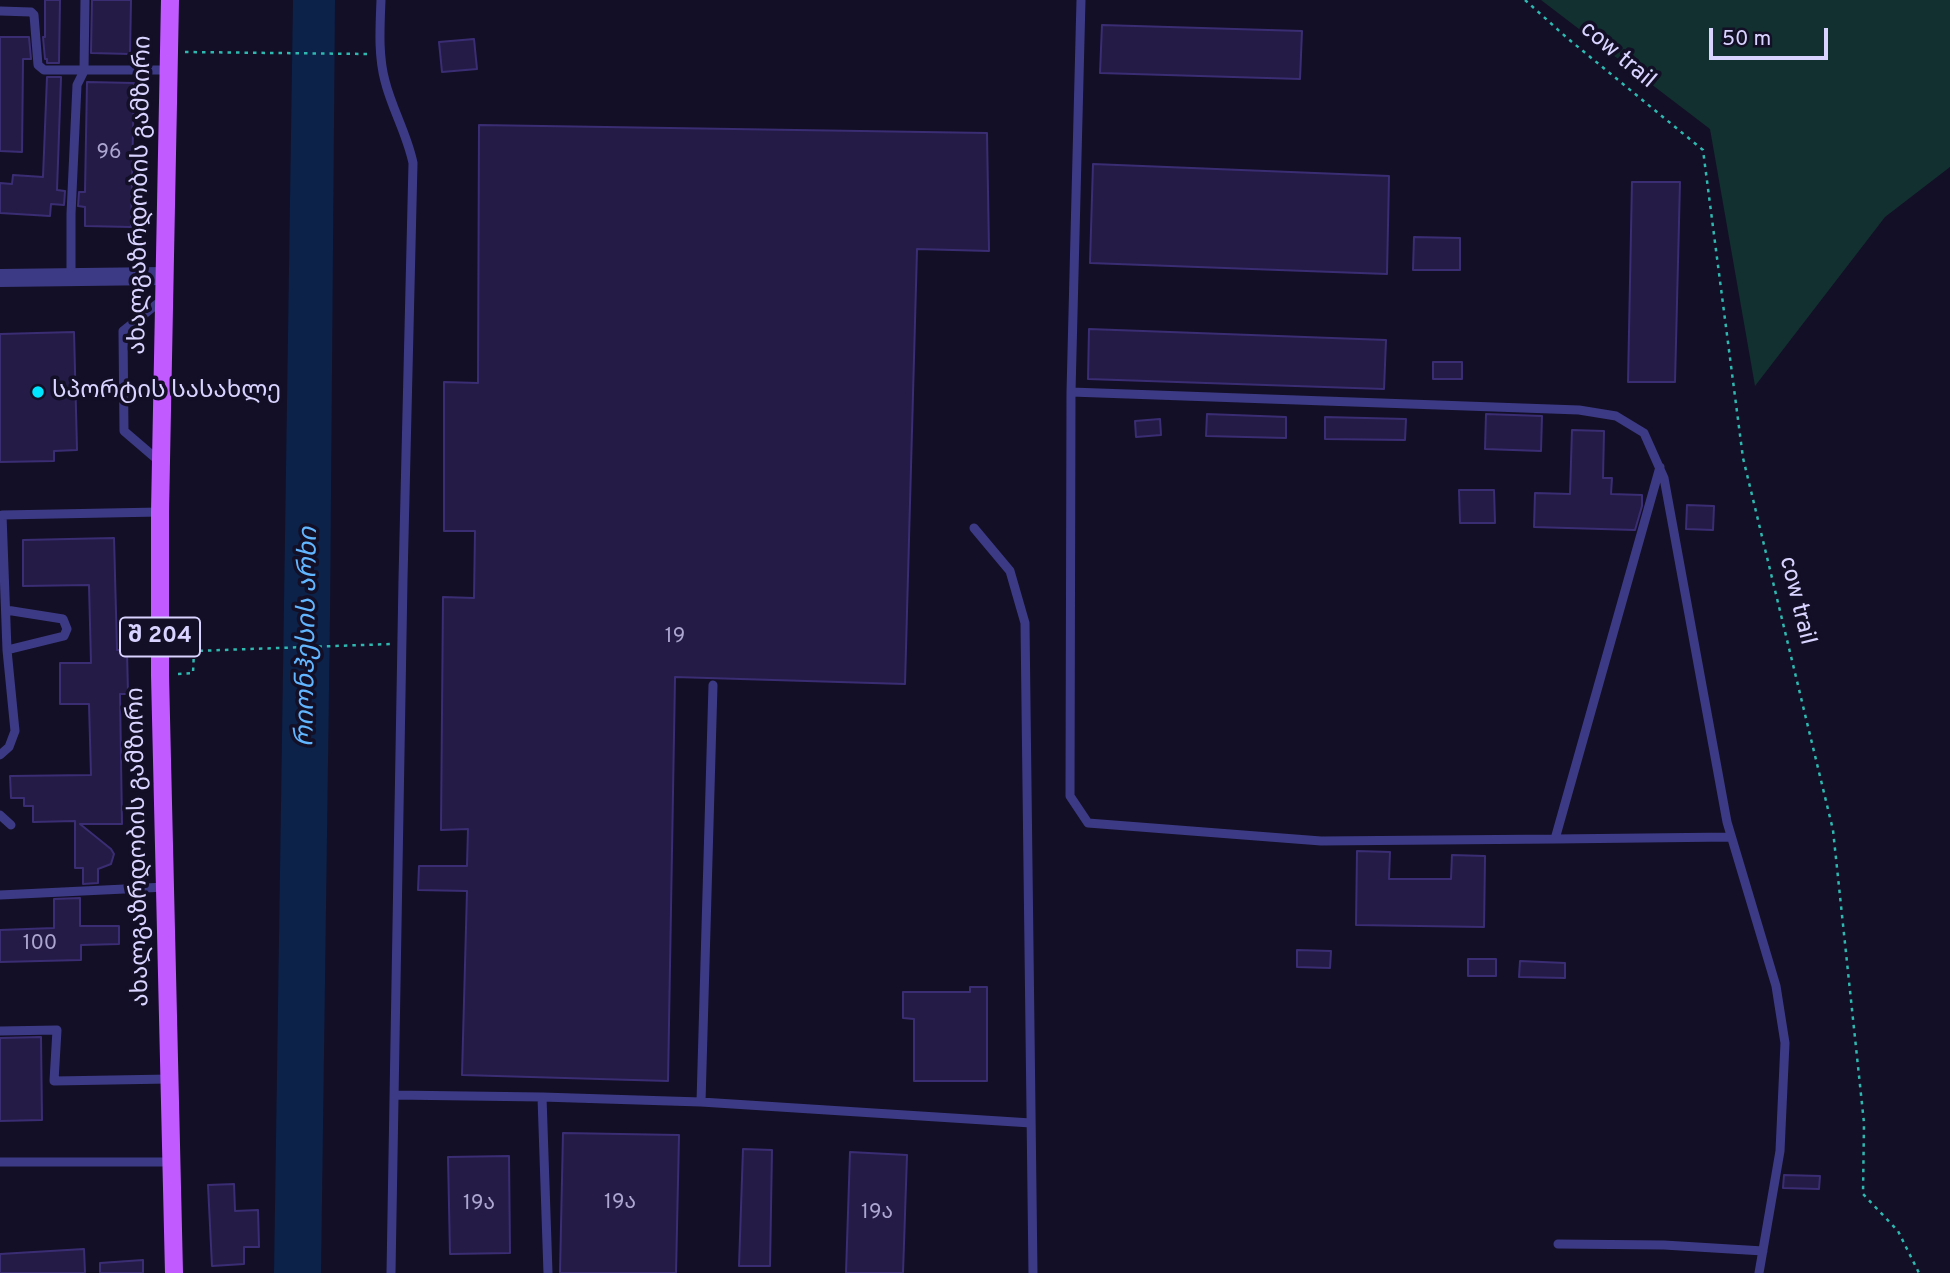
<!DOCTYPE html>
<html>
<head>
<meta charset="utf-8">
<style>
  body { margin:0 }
  #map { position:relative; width:1950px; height:1273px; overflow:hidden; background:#130f26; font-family:Overpass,sans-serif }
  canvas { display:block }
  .scale { position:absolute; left:1709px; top:28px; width:119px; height:32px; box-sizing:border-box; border:4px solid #d9d4ff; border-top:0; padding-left:9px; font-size:21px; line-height:24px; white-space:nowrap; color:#d9d4ff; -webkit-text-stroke:5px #130f26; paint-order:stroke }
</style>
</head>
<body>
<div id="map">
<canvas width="1950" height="1273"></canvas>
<div class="scale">50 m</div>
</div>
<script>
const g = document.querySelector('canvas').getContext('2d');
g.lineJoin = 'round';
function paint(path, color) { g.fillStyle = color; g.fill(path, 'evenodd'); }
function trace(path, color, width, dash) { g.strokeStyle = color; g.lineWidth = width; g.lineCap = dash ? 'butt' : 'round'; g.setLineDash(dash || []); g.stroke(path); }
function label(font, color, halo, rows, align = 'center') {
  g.font = font + ' Overpass,"Noto Sans Georgian",sans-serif'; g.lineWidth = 7; g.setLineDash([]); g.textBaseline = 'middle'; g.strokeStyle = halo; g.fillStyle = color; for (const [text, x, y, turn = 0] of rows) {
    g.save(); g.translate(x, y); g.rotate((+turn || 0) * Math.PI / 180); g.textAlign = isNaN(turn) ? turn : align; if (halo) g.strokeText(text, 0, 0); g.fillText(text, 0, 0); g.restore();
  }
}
paint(new Path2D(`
  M1541 0H1950V167L1885 217 1755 386 1710 129Z`), '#12302f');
paint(new Path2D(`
  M293 0H335L330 616 321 1273H274Z`), '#0c2248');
const building = new Path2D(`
  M45 0H60L59 63H47V59H45L43 37H45Z
  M92 0H131L130 54 91 53Z
  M1102 25 1302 31 1300 79 1100 73Z
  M0 37H29L31 59H23L22 152 0 151Z
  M474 39 477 69 442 72 439 42Z
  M47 77H61L57 190 65 191 64 205 51 204 50 216 0 213V183L12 184 13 175 43 177Z
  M87 82 134 83 131 227 85 226V207L78 206 79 192H85Z
  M479 125 987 133 989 251 917 249 905 684 675 677 668 1081 462 1075 467 891 418 890 419 866H467L468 829 441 830 443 597 474 598 475 531H444V382L478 383Z
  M1093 164 1389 176 1387 274 1090 263Z
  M1632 182H1680L1675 382H1628Z
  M1414 237 1460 238V270H1413Z
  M1089 329 1386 340 1384 389 1088 379Z
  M74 332 77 450 54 451V461L0 462V334Z
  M1433 362H1462V379H1433Z
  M1207 414 1286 417V438L1206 436Z
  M1486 414 1542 416 1541 451 1485 449Z
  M1325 417 1406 419 1405 440 1325 439Z
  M1160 419 1161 435 1136 437 1135 421Z
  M1572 430 1604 431 1603 478H1612L1611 494 1642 495V506L1635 530 1534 527 1535 493 1570 494Z
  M1459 490H1494L1495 523H1460Z
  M1687 505 1714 506 1713 530 1686 529Z
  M114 538 117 650H127L128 694H120L122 824H80L111 849 114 854 111 864 98 869V883L83 884V868H75V821L33 822V806H24V798H11L10 776 91 775 89 704H60V663H91L89 585 23 586V540Z
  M1357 851 1390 852 1389 879H1451L1452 855 1485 856 1484 927 1356 925Z
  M80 898V926H119V944L81 945V960L0 962V930L54 928V899Z
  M1297 950 1331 951 1330 968 1297 967Z
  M1468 959H1496V976H1468Z
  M1520 961 1565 963V978L1519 977Z
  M970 987H987V1081H914V1019L903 1018V992H970Z
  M41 1037 42 1120 0 1121V1038Z
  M563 1133 679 1135 676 1273H560Z
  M743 1149 772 1150 770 1266H739Z
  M850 1152 907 1155 903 1273H846Z
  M509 1156 510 1253 450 1254 448 1157Z
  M1784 1175 1820 1176 1819 1189 1783 1188Z
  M234 1184 235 1211 258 1210 259 1247H244V1264L212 1266 208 1185Z
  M84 1249 85 1273H0V1254Z
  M143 1260V1273H100V1263Z`);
paint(building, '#241b47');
trace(building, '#3b2d73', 2);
trace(new Path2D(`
  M1525 0 1566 37 1703 150 1743 458 1833 830 1864 1123 1863 1194 1898 1231 1919 1273
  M185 52 367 54
  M178 674 193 673 194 651 391 644`), '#2fb8b0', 2.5, [3.5, 5]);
trace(new Path2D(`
  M381 0C380 27 378 55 385 81 392 109 407 134 413 163L403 579 391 1273
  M1081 0 1071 392 1070 796 1088 823 1321 841 1555 839 1660 467
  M0 11 31 12 34 15 38 65 44 70H169
  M71 276V214L77 85 84 71 85 0
  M1071 392 1579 410 1616 416 1644 433 1664 478 1727 822 1776 986 1785 1043 1780 1151 1759 1273
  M159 461 124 431 123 331 162 300
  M974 528 1010 571 1025 623 1033 1273
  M6 610 63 619 67 629 64 636 7 650
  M0 755 9 747 15 731 7 650 2 515 160 512
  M0 815 11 825
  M1555 839 1731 837
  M0 895 166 887
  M0 1031 57 1030 54 1081 170 1079
  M394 1095 542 1097
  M701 1102 713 685
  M0 1162H172
  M1558 1244 1664 1245 1763 1251
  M548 1273 542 1097 701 1102 1031 1123`), '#3d3a85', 9);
trace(new Path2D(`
  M0 278 164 276`), '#3d3a85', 18);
trace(new Path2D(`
  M170 0 160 512V675L174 1273`), '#c25bff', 18);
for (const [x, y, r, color] of [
  [38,392,7,"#00e5ff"]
]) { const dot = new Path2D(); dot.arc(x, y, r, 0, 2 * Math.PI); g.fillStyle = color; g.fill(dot); trace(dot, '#130f26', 2.5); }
label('21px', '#aca6d1', null, [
  ["96",109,154],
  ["19",675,638],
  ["100",40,945],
  ["19ა",620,1204],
  ["19ა",479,1205],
  ["19ა",877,1214]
]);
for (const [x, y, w] of [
  [160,637,80]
]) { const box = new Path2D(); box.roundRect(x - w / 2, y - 19.5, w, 39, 5); g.fillStyle = '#130f26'; g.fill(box); trace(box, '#d9d4ff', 2); }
label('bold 23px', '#d9d4ff', null, [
  ["შ 204",160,637]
]);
label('24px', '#d9d4ff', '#130f26', [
  ["cow trail",1617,56,40],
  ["ახალგაზრდობის გამზირი",142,195,-89],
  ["cow trail",1796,601,76],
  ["ახალგაზრდობის გამზირი",140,847,-91]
]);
label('24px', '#d9d4ff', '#130f26', [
  ["სპორტის სასახლე",52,392]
], 'left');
label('italic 26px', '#62b6ff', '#130f26', [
  ["რიონჰესის არხი",309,637,-89]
]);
</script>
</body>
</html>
